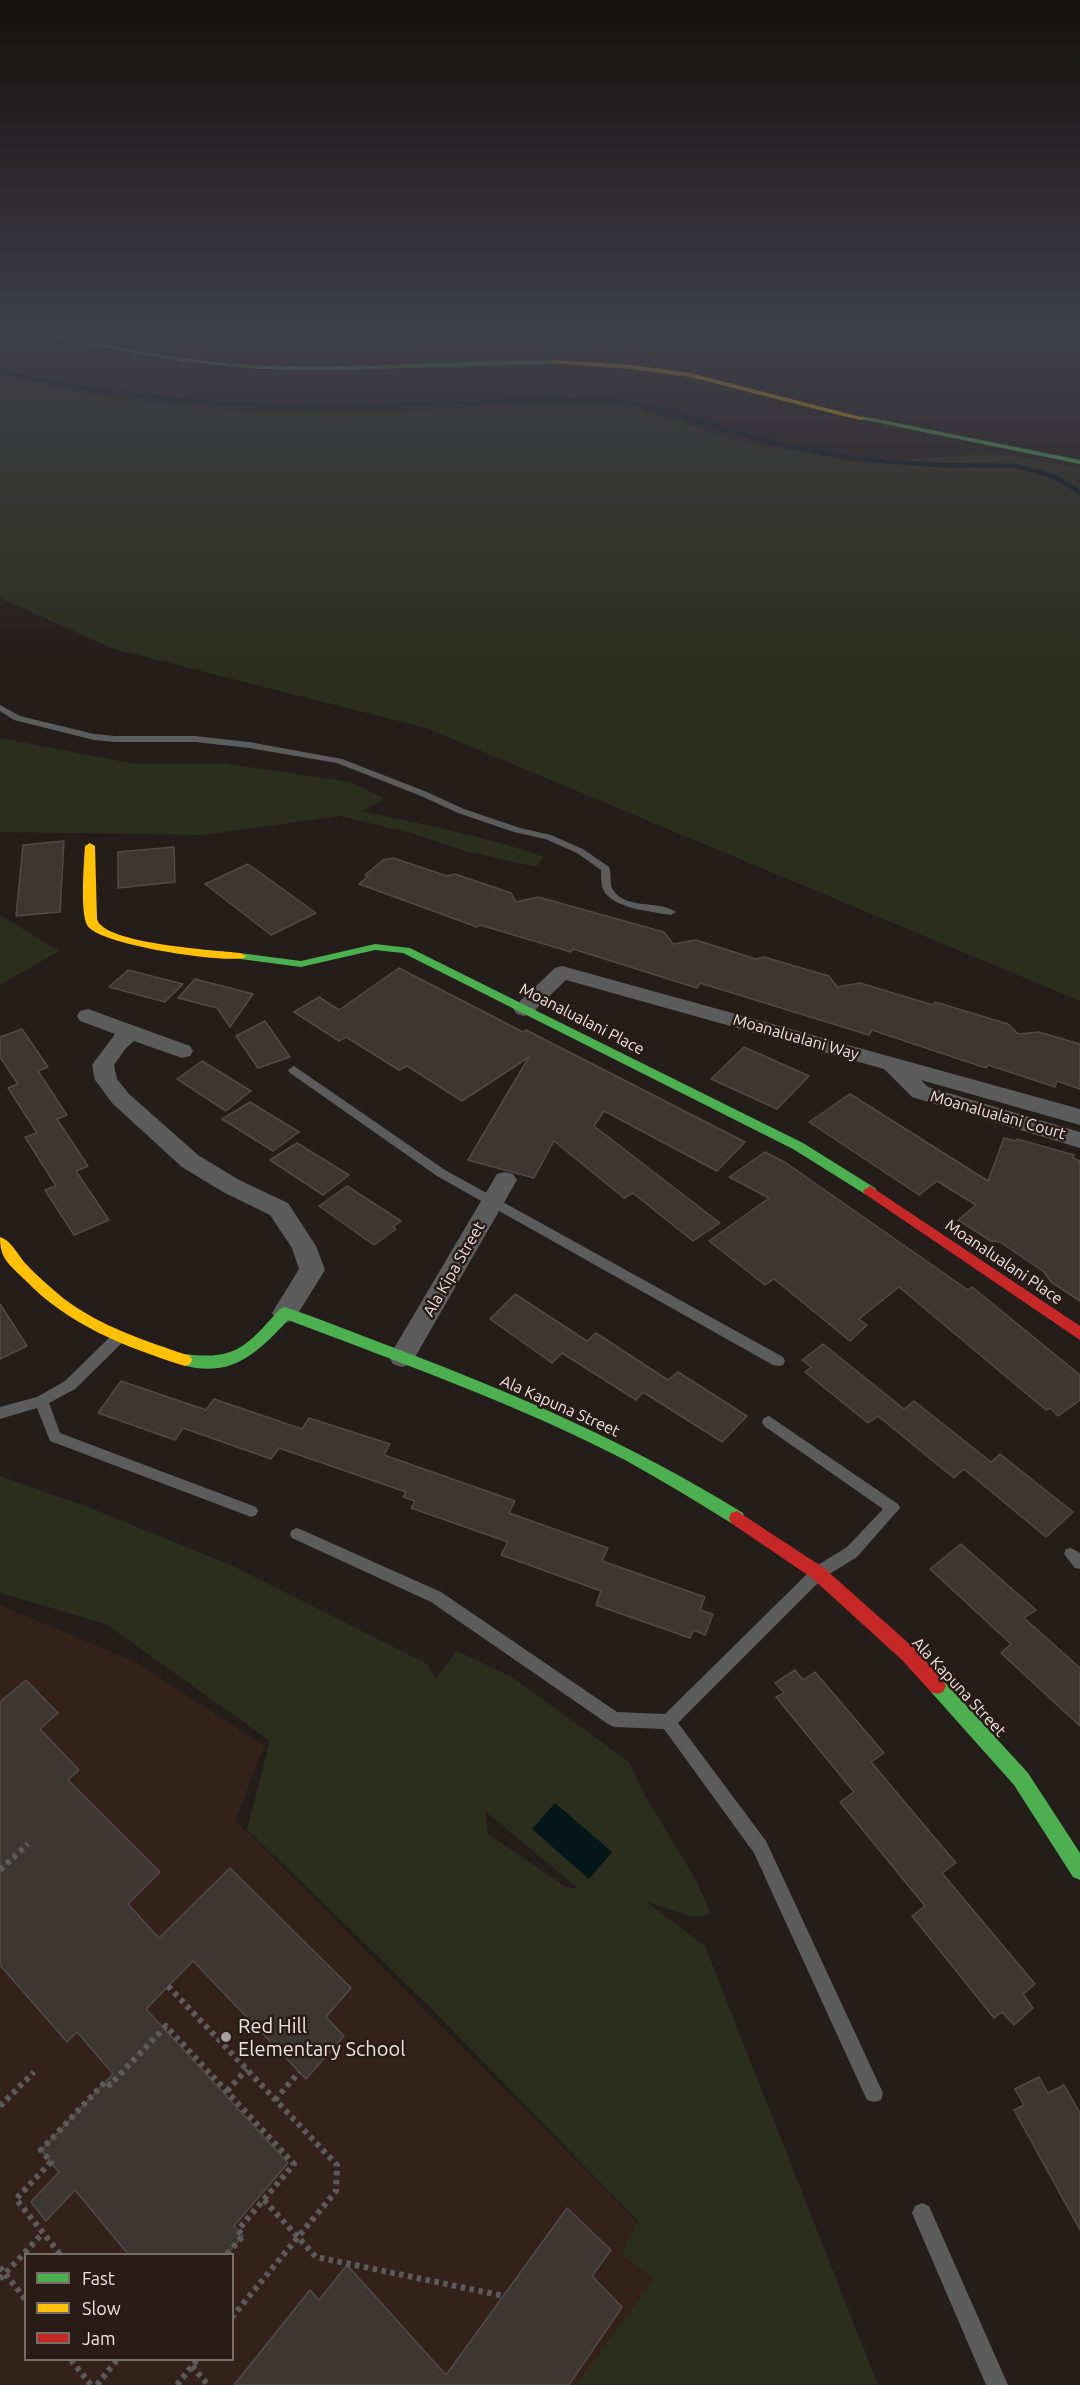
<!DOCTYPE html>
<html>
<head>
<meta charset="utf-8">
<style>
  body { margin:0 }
  #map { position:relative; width:1080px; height:2385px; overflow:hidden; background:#251d1a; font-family:Ubuntu,sans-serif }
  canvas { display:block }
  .legend { position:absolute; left:24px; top:2253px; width:210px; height:108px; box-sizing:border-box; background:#291c16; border:2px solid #776c66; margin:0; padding:8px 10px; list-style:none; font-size:18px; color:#ede3df }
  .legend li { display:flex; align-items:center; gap:12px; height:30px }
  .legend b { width:30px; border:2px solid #776c66 }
</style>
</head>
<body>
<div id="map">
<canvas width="1080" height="2385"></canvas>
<ul class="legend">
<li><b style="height:8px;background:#4caf50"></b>Fast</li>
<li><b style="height:8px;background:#ffc107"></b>Slow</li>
<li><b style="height:8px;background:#c62828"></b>Jam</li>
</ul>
</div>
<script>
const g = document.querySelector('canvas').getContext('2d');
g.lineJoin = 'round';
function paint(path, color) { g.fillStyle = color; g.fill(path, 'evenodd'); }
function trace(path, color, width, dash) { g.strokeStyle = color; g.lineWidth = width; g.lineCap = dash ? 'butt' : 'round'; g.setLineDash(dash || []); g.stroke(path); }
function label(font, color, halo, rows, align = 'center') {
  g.font = font + ' Ubuntu,sans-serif'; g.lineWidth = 5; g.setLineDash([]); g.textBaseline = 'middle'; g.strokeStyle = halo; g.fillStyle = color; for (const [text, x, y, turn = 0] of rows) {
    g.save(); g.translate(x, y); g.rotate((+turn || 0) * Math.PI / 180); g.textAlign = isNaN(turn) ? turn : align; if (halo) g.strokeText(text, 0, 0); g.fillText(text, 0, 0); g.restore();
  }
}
paint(new Path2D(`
  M0 1605 138 1663 264 1746 235 1820 673 2258 717 2385H0ZM26 2254H232V2360H26Z`), '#34221a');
paint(new Path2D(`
  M0 377 107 399 243 411 355 413 562 404 603 405 638 409 734 440 852 461H886L981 454 1014 456 1080 468V1001L426 728 114 649 0 598Z
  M0 738 135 764H228L350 782 384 798 363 812C425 824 485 836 544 857L536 867 469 852 414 834 340 816 203 835 0 832Z
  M0 915 59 951 0 985Z
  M0 1476 88 1507 233 1566 427 1664 436 1678 457 1651 512 1677 629 1762 645 1795 696 1880 711 1914 692 1917 645 1901 705 1946 878 2385H576L654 2279 622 2254 638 2221 428 2005 247 1829 270 1741 106 1624 0 1593ZM485 1811 579 1889 566 1887 488 1834Z`), '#2b2d1d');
paint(new Path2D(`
  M555 1803 612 1852 589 1879 532 1829Z`), '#03161a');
trace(new Path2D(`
  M252 336 295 341 426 336
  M0 372 101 391 217 404 340 407 555 400 609 401 646 406 757 439 856 459 938 465 1016 466 1055 477 1080 492`), '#03161a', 4.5);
const building = new Path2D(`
  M64 841 60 912 16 916 23 845Z
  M174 847 175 882 118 888V852Z
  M393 858 447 876 455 874 511 893 516 902 538 897 664 932 673 944 696 940 756 959 764 957 829 976 837 987 860 983 933 1005 935 1002 1008 1024 1018 1034 1039 1032 1080 1044V1089L1057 1081 1055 1087 988 1065 986 1068 872 1030 869 1035 700 983 697 988 573 949 571 952 480 925 477 927 359 884 368 876 365 875 383 860Z
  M248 864 316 913 271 935 205 884Z
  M399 968 523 1032 526 1030 745 1142 717 1171 604 1111 594 1126 720 1223 693 1241 633 1193 624 1198 554 1141 534 1178 468 1160 529 1057 462 1101 407 1066 399 1070 346 1037 339 1041 294 1012 319 997 339 1010Z
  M128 970 183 984 165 1002 109 987Z
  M195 979 253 994 230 1027 217 1008 178 998Z
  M265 1021 290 1057 258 1068 236 1036Z
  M22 1029 48 1067 38 1071 67 1115 57 1119 88 1166 76 1171 109 1220 74 1235 45 1190 56 1186 25 1137 37 1133 8 1088 18 1084 0 1057V1037Z
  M744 1047 809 1076 777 1109 711 1079Z
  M202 1061 225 1075 251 1091 226 1111 177 1079Z
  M850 1094 988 1181 1004 1138 1016 1141 1017 1139 1074 1155 1073 1158 1080 1161V1301L1051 1282 1044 1272 1000 1242 991 1241 958 1220 976 1205 937 1181 919 1195 809 1122Z
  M250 1102 299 1132 273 1151 222 1119Z
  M297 1143 349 1175 323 1195 270 1160Z
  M765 1152 786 1163 968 1290 972 1287 1080 1375V1400L1058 1416 1050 1408 1046 1410 899 1287 859 1319 867 1325 850 1341 774 1279 765 1285 709 1241 769 1198 729 1177Z
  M347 1186 401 1221 393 1227 396 1229 374 1245 319 1206Z
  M515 1294 587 1341 596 1333 668 1380 678 1372 747 1416 722 1442 643 1392 636 1400 562 1353 552 1363 490 1319Z
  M0 1304 27 1346 0 1359Z
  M823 1344 904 1409 914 1401 991 1462 1000 1454 1073 1512 1046 1537 964 1469 954 1478 878 1416 868 1423 805 1372 811 1367 802 1360Z
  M121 1381 206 1410 214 1399 302 1429 309 1418 390 1444 384 1455 515 1501 509 1513 608 1548 602 1561 705 1597 700 1610 713 1614 705 1635 693 1630 690 1638 596 1605 601 1591 501 1555 508 1542 411 1508 415 1501 403 1497 406 1492 279 1448 271 1459 183 1428 175 1440 98 1413Z
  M961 1544 1036 1610 1024 1618 1080 1668V1726L1001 1653 1011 1644 930 1569Z
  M795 1670 803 1680 815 1672 884 1753 871 1762 956 1863 942 1873 1035 1984 1023 1994 1033 2008 1014 2025 1002 2012 994 2018 912 1916 925 1906 840 1802 854 1792 776 1697 784 1693 775 1683Z
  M26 1680 58 1713 40 1729 79 1770 68 1780 160 1872 128 1904 159 1938 230 1868 351 1988 326 2017 344 2036 306 2079 193 1961 146 2009 288 2163 234 2226 243 2236 227 2254H128L75 2190 46 2221 31 2202 59 2172 41 2150 113 2074 77 2032 67 2042 0 1965V1702Z
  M1039 2077 1048 2093 1064 2085 1080 2113V2230L1014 2110 1024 2105 1015 2089Z
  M567 2208 611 2250 592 2276 622 2307 569 2385H234L310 2290 319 2300 347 2265 446 2375Z`);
paint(building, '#3d3633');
trace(building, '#514a47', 1.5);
trace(new Path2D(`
  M0 1870 28 1844
  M168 1986 337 2165 336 2191 232 2317
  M227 2091 247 2069
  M275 2100 299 2072
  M0 2106 34 2072
  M264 2200 316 2257 504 2296
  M60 2254 16 2199 51 2162 41 2150 106 2081 110 2085 166 2026 294 2164 238 2230 243 2236 227 2254
  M0 2267 26 2300
  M0 2279 43 2233
  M71 2360 91 2385
  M192 2366 208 2385
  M97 2385 117 2360
  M177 2385 197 2360`), '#5d5a5b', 6, [4.5, 4.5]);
paint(new Path2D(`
  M0 705 20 716 94 734 115 736H195L249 742 342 759 427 792 464 809 520 828 551 835 583 849 609 867C612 874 609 884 613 890 626 910 660 900 676 912L671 915 664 914C647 911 610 907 603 889 601 884 601 876 601 870L577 853 545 839 514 832 458 813 421 796 337 763 249 748 195 742H115L94 740 14 720 0 711Z
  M294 1066 445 1170 783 1357 785 1361 783 1365 778 1366 773 1365 437 1176 290 1073 288 1070Z
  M118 1333 123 1334 125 1338 123 1342 75 1389 49 1403 60 1433 256 1507 258 1511 256 1515 251 1517 246 1515 50 1441 37 1408 0 1419V1407L37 1397 65 1381 113 1334Z
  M769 1416 898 1504 900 1508 857 1557 823 1578 678 1723 766 1841 883 2093 881 2100 874 2102 867 2100 754 1853 664 1729 614 1727 608 1724 431 1602 292 1538 290 1534 292 1530 297 1528 302 1530 441 1592 617 1712 665 1714 813 1568 847 1547 883 1509 764 1426 762 1422 764 1418Z
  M1071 1548 1080 1553V1569L1075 1568 1064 1554 1066 1549Z
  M922 2203 929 2206 1008 2385H986L912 2213 915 2206Z`), '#5c5c5d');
paint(new Path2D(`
  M562 966 1080 1109V1125L921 1080 928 1087 1080 1132V1148L912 1097 884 1069 566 980 531 1014 524 1016 517 1014 513 1009 517 1004 555 968Z
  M88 1009 190 1046 193 1051 190 1056 182 1058 134 1041 126 1048 114 1065 117 1079 129 1094 198 1155 239 1180 288 1203 316 1246 325 1270 294 1320 285 1323 276 1320 272 1313 299 1269 292 1248 270 1215 223 1192 182 1167 113 1104 95 1080 92 1065 115 1034 80 1021 77 1016 80 1011Z
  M505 1172 513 1174 517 1180 411 1364 402 1367 393 1364 389 1357 393 1350 497 1174Z`), '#5c5c5d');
paint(new Path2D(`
  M43 336H58C124 348 190 362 257 365 356 370 455 360 554 360L557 362 554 364 332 370 258 369 178 361Z
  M862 416 1080 460V464L860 419Z
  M375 944 410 948 803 1143 875 1188 877 1191 870 1196 865 1194 793 1149 403 953 375 950 301 967 240 959 234 956 240 953 301 961Z
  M285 1307C321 1319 357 1334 392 1347 514 1393 632 1444 743 1513L745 1518 743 1523 737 1525 731 1523C696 1501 661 1480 625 1460 517 1404 401 1363 288 1320 257 1354 229 1380 180 1364L178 1360 180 1356 185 1354C237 1361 247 1345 280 1309Z
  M937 1678 943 1680 1028 1773 1080 1853V1880L1073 1877 1014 1785 931 1692 928 1686 931 1680Z`), '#4caf50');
paint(new Path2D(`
  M554 360 632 365 690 373 865 418 862 420 843 416 690 377 632 369 552 363Z
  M90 843 95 846 97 919C103 944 215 950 240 953L246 956 244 958C222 963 98 945 87 925 80 911 84 863 85 846Z
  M0 1237C11 1240 18 1255 25 1263 37 1276 50 1287 63 1298 101 1327 146 1341 190 1356L192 1360 190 1364 185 1366C125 1347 68 1325 24 1279 9 1264 0 1259 0 1237Z`), '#ffc107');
paint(new Path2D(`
  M870 1186 1080 1326V1340L865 1194 863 1191Z
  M737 1511 824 1568 914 1648 943 1680 946 1686 943 1692 937 1694 931 1692 902 1660 812 1578 731 1523 729 1518 731 1513Z`), '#c62828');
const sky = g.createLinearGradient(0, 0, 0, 670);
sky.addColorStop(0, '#14100e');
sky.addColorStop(0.5, '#404049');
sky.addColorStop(1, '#40404900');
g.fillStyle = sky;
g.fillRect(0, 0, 1080, 670);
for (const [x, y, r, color] of [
  [226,2037,6,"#a79e9a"]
]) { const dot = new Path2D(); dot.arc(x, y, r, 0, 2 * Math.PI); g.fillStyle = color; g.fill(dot); trace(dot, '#291c16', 2); }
label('16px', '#ede3df', '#291c16', [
  ["Moanalualani Place",582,1019,27],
  ["Moanalualani Way",796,1037,16],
  ["Moanalualani Court",998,1115,16],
  ["Moanalualani Place",1004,1262,34],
  ["Ala Kipa Street",454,1269,-60],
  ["Ala Kapuna Street",560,1406,24],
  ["Ala Kapuna Street",959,1687,47]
]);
label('20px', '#ede3df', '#291c16', [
  ["Red Hill",238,2026],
  ["Elementary School",238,2049]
], 'left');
</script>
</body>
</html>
